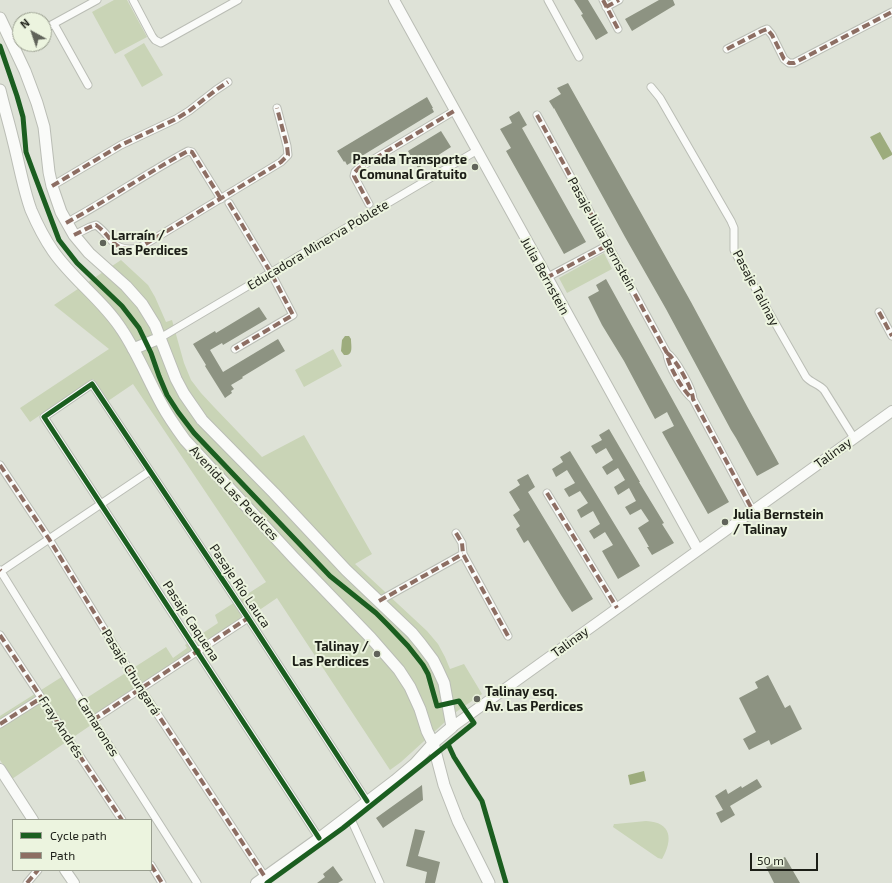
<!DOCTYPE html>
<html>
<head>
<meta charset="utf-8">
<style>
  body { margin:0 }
  #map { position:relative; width:892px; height:883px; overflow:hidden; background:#dee2d7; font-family:"Exo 2",sans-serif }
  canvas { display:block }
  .legend { position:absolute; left:12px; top:819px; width:140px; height:52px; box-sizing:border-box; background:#ecf4df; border:1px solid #999e8f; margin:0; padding:5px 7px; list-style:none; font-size:12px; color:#1c1e17 }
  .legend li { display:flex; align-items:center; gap:8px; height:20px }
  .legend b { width:20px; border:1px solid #999e8f }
  .north { position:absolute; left:12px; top:12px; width:40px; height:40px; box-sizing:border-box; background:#ecf4df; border:1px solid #999e8f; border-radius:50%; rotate:320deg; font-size:11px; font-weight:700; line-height:16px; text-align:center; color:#1c1e17 }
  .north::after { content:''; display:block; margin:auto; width:14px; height:18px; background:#60635a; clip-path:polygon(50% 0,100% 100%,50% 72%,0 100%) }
  .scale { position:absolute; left:750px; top:853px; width:68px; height:18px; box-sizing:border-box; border:2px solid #1c1e17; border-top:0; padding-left:5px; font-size:12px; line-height:14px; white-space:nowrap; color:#1c1e17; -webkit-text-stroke:3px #ecf4df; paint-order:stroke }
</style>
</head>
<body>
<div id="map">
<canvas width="892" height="883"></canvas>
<ul class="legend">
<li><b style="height:5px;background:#1b5e20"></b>Cycle path</li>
<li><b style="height:5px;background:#8d6e63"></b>Path</li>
</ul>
<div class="north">N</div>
<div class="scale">50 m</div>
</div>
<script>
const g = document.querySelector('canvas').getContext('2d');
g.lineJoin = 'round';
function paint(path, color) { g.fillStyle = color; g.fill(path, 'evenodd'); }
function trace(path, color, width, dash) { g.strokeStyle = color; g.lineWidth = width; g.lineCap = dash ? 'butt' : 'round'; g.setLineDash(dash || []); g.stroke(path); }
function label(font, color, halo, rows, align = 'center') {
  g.font = font + ' "Exo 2",sans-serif'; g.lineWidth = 4; g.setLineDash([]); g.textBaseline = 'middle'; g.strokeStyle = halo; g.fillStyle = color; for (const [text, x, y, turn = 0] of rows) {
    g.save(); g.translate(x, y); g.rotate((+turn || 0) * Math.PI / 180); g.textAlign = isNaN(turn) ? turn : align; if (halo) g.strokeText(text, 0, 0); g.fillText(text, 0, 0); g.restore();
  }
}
paint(new Path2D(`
  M114 0H127L147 37 115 54 92 12Z
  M144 43 163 75 142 87 124 55Z
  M604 253 612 269 567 293 559 278Z
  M121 260 148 285 155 297 166 322 172 320 184 363 191 380 201 393 214 407 262 457 304 435 372 554 355 564 427 631 438 644 445 657 450 669 464 664 482 694 456 712 401 762 390 770 277 598 12 779 0 760V716L68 673 85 699 166 647 173 658 187 648 185 645 218 623 215 615 266 582 133 384 108 401 93 379 30 422 20 408 109 349 54 305Z
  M333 349 342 366 304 387 295 370Z
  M646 821C672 822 673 840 662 859L658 858 613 827 614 824H616Z`), '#c9d4b6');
paint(new Path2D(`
  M880 132 892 153V155L883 160 870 137Z
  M345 336H349L351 339C351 346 354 356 344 355L341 351 342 340Z
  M644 771 646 781 630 785 628 775Z`), '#9dac7d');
paint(new Path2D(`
  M574 0H588L608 33 596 40 581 15 583 14Z
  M659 0H673L675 5 632 31 625 19Z
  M568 83 691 302 748 408 779 464 757 476 736 438 731 430 666 309 625 237 554 108V109L549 101 561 94 557 88Z
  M427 97 433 108H432L434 112 347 165 345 161 344 162 337 151Z
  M519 111 527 125 522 128 586 242 564 254 506 151 511 148 500 129 512 123 509 117Z
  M441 131 451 147 418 168 408 151Z
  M606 279 729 502 708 514 662 432 674 426 667 412 655 419 624 361 602 325 588 297 599 291 596 285Z
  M259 307 267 319 223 345 222 343 210 350 223 372 278 339 285 351 242 377 243 378 231 385 234 389 231 391 232 393 225 398 205 366 206 365 193 344 215 331 216 333Z
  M609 429 640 482H639L664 523 662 524 674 543 652 555 647 547H649L638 528 649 521 641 509 630 515 625 507 636 501 629 488 618 495 614 487 625 480 618 468 607 475 602 467 613 460 606 448 596 454 591 446 602 440 599 435Z
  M570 451 640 566 618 579 602 551 613 545 605 532 594 539 589 531 600 524 593 511 581 518 577 510 588 503 580 491 569 497 564 489 575 483 567 470 556 477 552 469 563 462 560 457Z
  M528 474 535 487 528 492 593 599 572 612 561 595 528 540 524 543 516 529 520 526 513 515 520 510 509 492 520 485 517 480Z
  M768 675 785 708 790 705 802 729 771 745 769 740 749 750 743 739 756 732 739 698 758 688 755 682Z
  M757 779 762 787 730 806 735 815 721 823 716 813 723 810 715 796 726 789 728 794 741 786 742 788Z
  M422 785 423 800 383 828 376 818Z
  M415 829 425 831 418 856 440 862 435 883H425L427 872 406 866Z
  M785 857 800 883H774L766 867Z
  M333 866 343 880 338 883H317L325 877 323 874Z`), '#8d9382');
const street = new Path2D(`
  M133 0 152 36 155 40 161 43 238 0
  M548 0 579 57
  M603 0 618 29
  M606 7 619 0
  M54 24 88 85
  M44 29 97 0
  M727 49 762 31 767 29 772 35 784 59 789 63H794L892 12
  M651 87 660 98 731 221 734 228V250L738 258 806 377C811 383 819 384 824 390L854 438
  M537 115 667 353C667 364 684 393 693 399
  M52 186 121 145 176 119 189 111 216 90 228 82
  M229 203 271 273 293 315 235 349
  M369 204 354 176 355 172 359 168 454 111
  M66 223C108 200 147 173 188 151L192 152 221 199
  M74 235 90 227 96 225C114 238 112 253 139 248L281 162 288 155 287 146 277 108
  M546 278 608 245
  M879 312 892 336
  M160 338 476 151
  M667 353C675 358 693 389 693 399L753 511
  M0 465 49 539 141 689 265 877
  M547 493 617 608
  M456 533 462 543 463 554 508 636
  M0 570 93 720 197 883
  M0 572 150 471
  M379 601 463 554
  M0 635 122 820
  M93 720 248 618
  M0 724 41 698
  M349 815 380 883
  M319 838 44 417 92 384 248 618 367 801
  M151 865 162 883
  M27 883 38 870`);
const secondary = new Path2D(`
  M394 0C494 184 596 367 698 550
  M452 727 892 411
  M0 769 33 820
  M65 870 74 883
  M256 883 319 838 395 780 415 763 433 743`);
const primary = new Path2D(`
  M0 18 25 71 37 103 44 127 49 172 52 186 61 212 74 235 89 253 126 286 142 304 155 325 176 379 184 394 202 420 274 493 346 570 412 633 421 644 433 660 438 670 444 683 452 727 433 743
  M0 90C4 107 9 123 13 140 19 163 23 188 31 210 37 224 44 238 53 251 73 280 103 300 122 330 138 354 148 380 162 405 169 418 177 429 185 440L294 558 371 638 399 670 410 687 420 709 427 731 433 743 444 785 458 821 489 883
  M133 349 160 338`);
trace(street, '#babdb5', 9);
trace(secondary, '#babdb5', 12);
trace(primary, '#babdb5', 13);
trace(street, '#fafbf9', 7);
trace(secondary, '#fafbf9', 10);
trace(primary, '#fafbf9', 11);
trace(new Path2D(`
  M603 0 618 29
  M606 7 619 0
  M727 49 762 31 767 29 772 35 784 59 789 63H794L892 12
  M537 115 667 353C667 364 684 393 693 399
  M52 186 121 145 176 119 189 111 216 90 228 82
  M229 203 271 273 293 315 235 349
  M369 204 354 176 355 172 359 168 454 111
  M66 223C108 200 147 173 188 151L192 152 221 199
  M74 235 90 227 96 225C114 238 112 253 139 248L281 162 288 155 287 146 277 108
  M546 278 608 245
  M879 312 892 336
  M667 353C675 358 693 389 693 399L753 511
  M0 465 49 539 141 689 265 877
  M547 493 617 608
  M456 533 462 543 463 554 508 636
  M0 570 1 571
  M379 601 463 554
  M0 635 122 820
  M93 720 248 618
  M0 724 41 698
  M151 865 162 883
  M27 883 38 870`), '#8d6e63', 4, [8, 4]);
trace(new Path2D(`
  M0 46 17 96 23 117 26 152 33 171 59 240 77 263 122 306 139 328 151 353 159 376 167 395 178 412 194 433 330 576 376 613 388 625 408 646 423 665 428 674 437 706 459 701 474 723 448 744 454 757 482 801 506 883
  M319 838 44 417 92 384 248 618 367 801
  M267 883 343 828 448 744`), '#1b5e20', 5);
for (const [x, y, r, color] of [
  [475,167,4,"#60635a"],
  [103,243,4,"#60635a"],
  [725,522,4,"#60635a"],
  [377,654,4,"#60635a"],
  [477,699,4,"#60635a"]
]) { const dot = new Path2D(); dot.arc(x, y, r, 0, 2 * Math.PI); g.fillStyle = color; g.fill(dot); trace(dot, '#ecf4df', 1.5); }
label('bold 13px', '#1c1e17', '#ecf4df', [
  ["Parada Transporte",467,160,"right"],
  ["Comunal Gratuito",467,175,"right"],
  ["Larraín /",111,236],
  ["Las Perdices",111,251],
  ["Julia Bernstein",733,515],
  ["/ Talinay",733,530],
  ["Talinay /",369,647,"right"],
  ["Las Perdices",369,662,"right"],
  ["Talinay esq.",485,692],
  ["Av. Las Perdices",485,707]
], 'left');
label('13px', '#1c1e17', '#ecf4df', [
  ["Pasaje Julia Bernstein",602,234,61],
  ["Educadora Minerva Poblete",318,245,-31],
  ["Julia Bernstein",545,276,61],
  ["Pasaje Talinay",756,288,62],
  ["Talinay",833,453,-36],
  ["Avenida Las Perdices",234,493,47],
  ["Pasaje Río Lauca",240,586,56],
  ["Pasaje Caquena",191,621,57],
  ["Talinay",570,642,-36],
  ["Pasaje Chungará",131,672,58],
  ["Fray Andrés",61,727,57],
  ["Camarones",98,727,58]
]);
</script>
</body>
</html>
